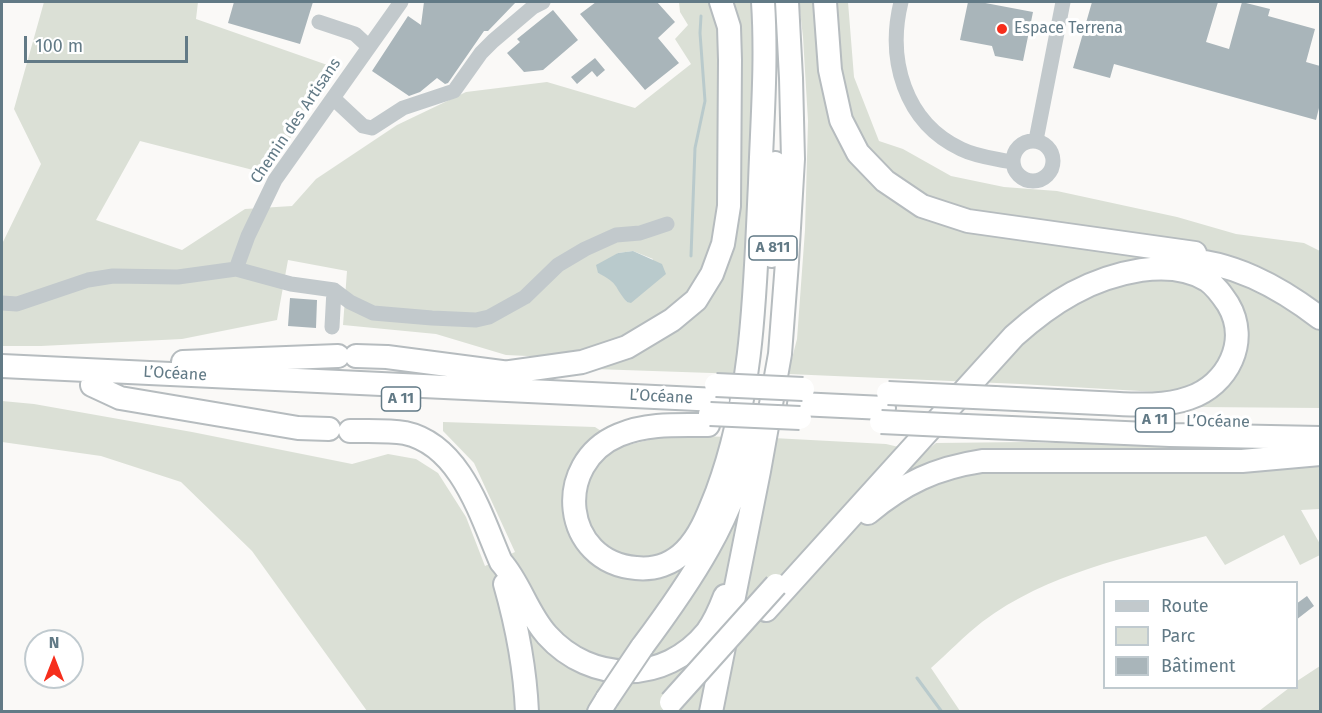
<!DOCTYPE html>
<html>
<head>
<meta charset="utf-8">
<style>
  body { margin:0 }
  #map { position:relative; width:1322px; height:713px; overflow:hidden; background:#faf9f7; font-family:"Fira Sans",sans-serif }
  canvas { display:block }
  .frame { position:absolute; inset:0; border:3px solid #627a86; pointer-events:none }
  .legend { position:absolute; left:1103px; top:581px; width:195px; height:108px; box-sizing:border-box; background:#fff; border:2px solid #c0cacf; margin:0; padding:8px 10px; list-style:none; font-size:18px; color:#627a86 }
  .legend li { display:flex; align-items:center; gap:12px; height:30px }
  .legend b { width:30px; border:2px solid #c0cacf }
  .north { position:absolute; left:24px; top:629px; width:60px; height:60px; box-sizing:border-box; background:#fff; border:2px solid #c0cacf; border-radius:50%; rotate:0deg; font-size:16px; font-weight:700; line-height:24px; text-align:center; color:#627a86 }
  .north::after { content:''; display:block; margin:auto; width:21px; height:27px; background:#f62e1c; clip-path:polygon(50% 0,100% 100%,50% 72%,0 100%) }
  .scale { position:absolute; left:24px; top:36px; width:164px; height:27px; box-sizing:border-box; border:3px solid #627a86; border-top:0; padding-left:8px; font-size:18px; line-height:21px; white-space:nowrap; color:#627a86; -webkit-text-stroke:4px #fff; paint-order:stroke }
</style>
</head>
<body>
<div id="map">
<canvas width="1322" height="713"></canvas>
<div class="frame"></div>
<ul class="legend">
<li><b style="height:8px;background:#c2c9cc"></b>Route</li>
<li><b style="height:16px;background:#dbe0d6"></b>Parc</li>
<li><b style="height:16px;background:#a9b5ba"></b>Bâtiment</li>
</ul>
<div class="north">N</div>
<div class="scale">100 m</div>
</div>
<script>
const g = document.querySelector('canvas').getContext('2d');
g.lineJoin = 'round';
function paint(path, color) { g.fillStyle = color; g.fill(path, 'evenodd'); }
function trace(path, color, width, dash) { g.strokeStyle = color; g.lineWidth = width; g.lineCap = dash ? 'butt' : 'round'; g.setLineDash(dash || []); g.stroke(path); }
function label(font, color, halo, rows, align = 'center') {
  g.font = font + ' "Fira Sans",sans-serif'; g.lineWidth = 6; g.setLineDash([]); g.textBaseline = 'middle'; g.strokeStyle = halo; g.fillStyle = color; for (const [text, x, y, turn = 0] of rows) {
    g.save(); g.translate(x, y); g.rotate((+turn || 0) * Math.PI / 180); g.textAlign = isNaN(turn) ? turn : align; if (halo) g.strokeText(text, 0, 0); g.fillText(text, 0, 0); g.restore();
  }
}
paint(new Path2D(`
  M44 2H198L196 19 336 68 274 163 253 170 140 141 96 220 182 250 245 209 292 206 316 179 397 125 466 92 547 82 635 108 691 64 675 39 688 25 680 12 679 2H751L753 70 741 374 594 369 549 357 506 355 436 334 343 325 347 271 288 260 277 320 182 339 41 346H2V244L41 164 14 109ZM633 251 653 259 627 302 611 278 598 273 618 253Z
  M799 2H848L854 77 879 141 903 149 951 176 1004 187 1057 191 1177 217 1236 234 1304 243 1320 251V408L1199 407 1157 392 1020 384 788 374 797 339 805 230 808 121 803 37Z
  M2 401 34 404 192 432 352 464 388 454 416 459 438 473 466 517 485 566 515 552 474 463 443 431V422L595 427 624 446 657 438 693 436 773 438 886 444 924 453 936 443 1026 442 1285 450 1316 466H1320V509L1301 510 1320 544V555L1300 565 1284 535 1225 565 1206 536C1129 557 1047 573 982 622 964 636 948 653 931 668L960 711H367L252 551 181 482 101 456 2 442Z
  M1320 666V711H1259L1289 688H1296L1297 681Z`), '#dbe0d6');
paint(new Path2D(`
  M633 251 662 264 666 274 631 303 627 302C613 286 620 284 598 273L596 265 618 253Z`), '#b9cacc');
trace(new Path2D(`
  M691 256 695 148 705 101 700 33 701 16
  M917 678 942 712`), '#b9cacc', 3);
paint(new Path2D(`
  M234 2H313L300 44 228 23Z
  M424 2H516L488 31H484L448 83 445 84 437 78 420 92 409 96 372 71 408 16 421 25Z
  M596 2H657L675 22 658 38 679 63 645 90 580 14Z
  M968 2H980L1033 12 1023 61 995 56 992 46 960 40Z
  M1092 2H1218L1206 42 1229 49 1242 2 1270 9 1268 16 1315 29 1306 62 1320 66V104L1316 120 1114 64 1110 78 1073 68Z
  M553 10 578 40 543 70 524 72 507 53 520 42 517 39Z
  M595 58 605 70 597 77 592 71 577 84 571 77Z
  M290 298 317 300 316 328 288 326Z
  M1307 596 1314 606 1296 620V604Z`), '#a9b5ba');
const highway = new Path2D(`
  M825 2 830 70 841 120 858 153 885 181 922 206 968 221 1195 253
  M772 256 775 163
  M1178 259C1232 261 1278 286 1320 318
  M356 356 387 357 517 374
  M183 362 338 356
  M2 366 718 400
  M503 373 582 362 627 347 672 320 696 300 712 274 723 244 729 206 730 60 729 27 721 2
  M92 385 120 398 298 428 329 429
  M799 404 884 408
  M708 425C678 425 647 423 619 435 552 463 562 562 636 568 654 570 672 564 685 551 701 535 709 512 717 492 754 393 755 287 760 183 762 123 767 62 763 2
  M966 426 1170 435 1320 438
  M350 431C368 431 388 430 405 433 461 445 481 516 501 562 520 583 527 613 547 635 591 684 665 684 707 632 715 621 720 609 725 596
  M868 513C904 483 936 468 982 461H1242L1320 454
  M505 584C517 626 525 667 527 712
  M766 610 1014 336C1052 302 1090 278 1141 270 1163 267 1187 268 1207 280 1216 286 1222 295 1228 304 1250 341 1228 385 1189 398 1161 408 1129 404 1099 403 1064 401 1030 400 995 398
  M642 647C689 584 736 516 750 437
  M599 712 607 699
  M711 712 759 471 780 354 787 262 793 159 791 78 787 2`);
trace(highway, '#b6bcbf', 26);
trace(new Path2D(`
  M901 2C887 59 904 122 961 149 975 156 991 158 1006 161
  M319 22 355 34 369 47
  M333 98 363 126 372 128 403 108 454 91 481 53 493 41 533 7 543 2
  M1037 135 1063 2
  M1013 161a20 20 0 1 1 40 0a20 20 0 1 1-40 0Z
  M236 269 248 236 275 180 401 2
  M334 290 350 302 373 313 432 318 476 320 489 317 525 297 558 265 585 249 616 235 640 233 667 224
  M2 303 17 304 88 280 113 276 178 277 236 269 291 284 334 290 332 327`), '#c2c9cc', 15);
trace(highway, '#fff', 22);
const highwayBridge = new Path2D(`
  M716 385 803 389
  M888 393 995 398
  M710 414 800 418
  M881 422 966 426
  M607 699 642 647
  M671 702 776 585`);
trace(highwayBridge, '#b6bcbf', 26, []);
trace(highwayBridge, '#fff', 22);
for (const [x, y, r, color] of [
  [1002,29,6,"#f62e1c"]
]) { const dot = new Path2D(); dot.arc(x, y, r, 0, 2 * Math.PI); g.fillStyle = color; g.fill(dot); trace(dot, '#fff', 2); }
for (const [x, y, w] of [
  [773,248,48],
  [401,399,39],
  [1155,420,39]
]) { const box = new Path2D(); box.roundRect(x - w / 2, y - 12, w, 24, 4.5); g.fillStyle = '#fff'; g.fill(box); trace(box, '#627a86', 1.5); }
label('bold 15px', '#627a86', null, [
  ["A 811",773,248],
  ["A 11",401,399],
  ["A 11",1155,420]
]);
label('16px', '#627a86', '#fff', [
  ["Espace Terrena",1014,29]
], 'left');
label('16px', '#627a86', '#fff', [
  ["Chemin des Artisans",296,121,-56],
  ["L’Océane",175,374,3],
  ["L’Océane",661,397,3],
  ["L’Océane",1218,422,1]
]);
</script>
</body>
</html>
